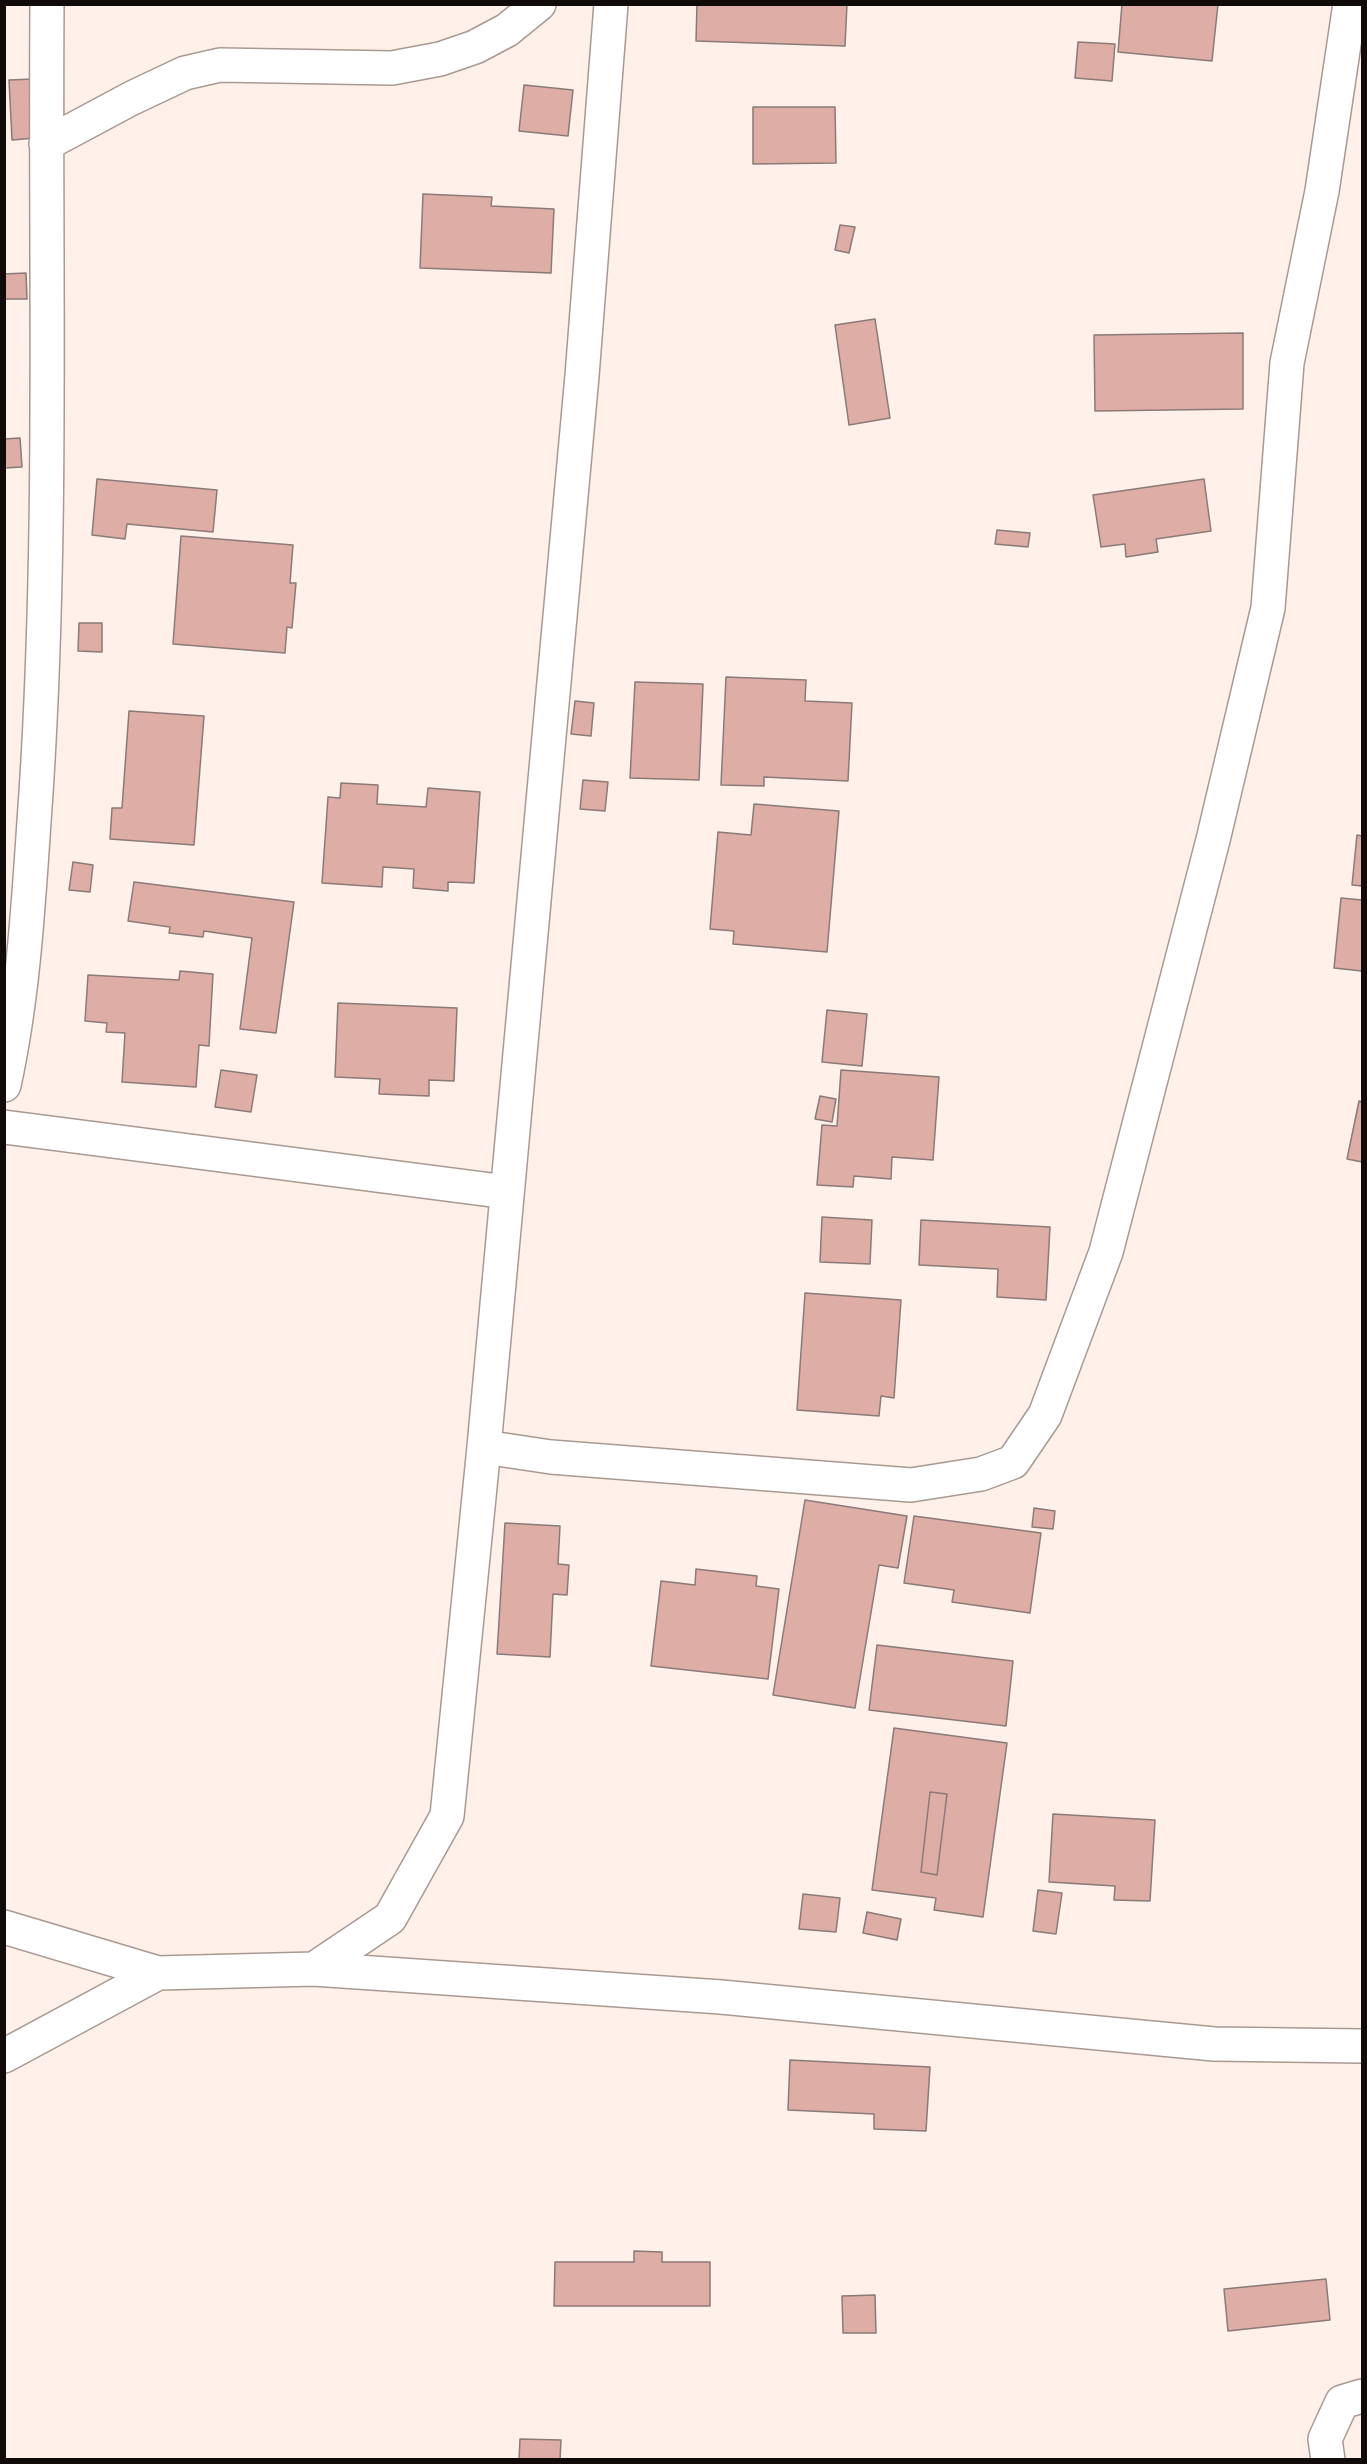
<!DOCTYPE html>
<html>
<head>
<meta charset="utf-8">
<style>
  body { margin:0 }
  #map { position:relative; width:1367px; height:2464px; overflow:hidden; background:#fff0ea; font-family:"Zilla Slab",serif }
  canvas { display:block }
  .frame { position:absolute; inset:0; border:6px solid #100a08; pointer-events:none }
</style>
</head>
<body>
<div id="map">
<canvas width="1367" height="2464"></canvas>
<div class="frame"></div>
</div>
<script>
const g = document.querySelector('canvas').getContext('2d');
g.lineJoin = 'round';
function paint(path, color) { g.fillStyle = color; g.fill(path, 'evenodd'); }
function trace(path, color, width, dash) { g.strokeStyle = color; g.lineWidth = width; g.lineCap = dash ? 'butt' : 'round'; g.setLineDash(dash || []); g.stroke(path); }
const building = new Path2D(`
  M697 4H847L845 46 696 41Z
  M1122 4H1218L1212 61 1118 52Z
  M1078 42 1115 44 1112 81 1075 78Z
  M33 79 35 138 12 140 9 80Z
  M524 85 573 90 568 136 519 131Z
  M753 107H835L836 163 753 164Z
  M423 194 492 197 491 206 554 209 551 273 420 268Z
  M840 225 855 227 849 253 835 250Z
  M26 273 27 299H4V274Z
  M875 319 890 418 849 425 835 325Z
  M1243 333V409L1095 411 1094 335Z
  M20 438 22 467 4 468V439Z
  M97 479 217 490 213 532 127 524 125 539 92 535Z
  M1204 479 1211 531 1156 539 1158 552 1126 557 1125 544 1101 547 1093 495Z
  M997 530 1030 533 1028 547 995 544Z
  M181 536 293 545 290 583H296L292 628 287 627 285 653 173 644Z
  M79 623H102V652L78 651Z
  M726 677 806 680 805 701 852 703 848 781 764 777V786L721 785Z
  M635 682 703 684 699 780 630 778Z
  M575 701 594 703 591 736 571 734Z
  M129 711 204 716 194 845 110 839 112 808H122Z
  M583 780 608 782 605 811 580 809Z
  M341 783 378 785 377 804 426 807 428 788 480 792 474 883 448 882V891L413 888 414 869 383 867 382 887 322 883 328 797 340 798Z
  M754 804 839 811 827 952 733 944 734 931 710 929 718 832 751 835Z
  M1357 835 1362 836V886L1352 885Z
  M73 862 93 865 90 892 69 890Z
  M134 882 294 902 276 1033 240 1029 252 938 204 931 203 937 169 933 170 927 128 921Z
  M1341 898 1362 900V971L1334 968Z
  M180 971 213 974 209 1046 199 1045 196 1087 122 1082 125 1033 106 1032 107 1023 85 1021 88 975 179 980Z
  M338 1003 457 1008 454 1081 429 1080V1096L379 1094 380 1079 335 1077Z
  M827 1010 867 1014 862 1066 822 1062Z
  M221 1070 257 1075 251 1112 215 1107Z
  M841 1070 939 1077 933 1160 892 1157 891 1179 854 1176 853 1187 817 1185 822 1125 837 1126Z
  M820 1096 836 1099 832 1122 815 1119Z
  M1359 1101 1362 1102V1162L1347 1159Z
  M822 1217 872 1220 870 1264 820 1262Z
  M921 1220 1050 1227 1046 1300 997 1297 998 1269 919 1265Z
  M805 1293 901 1300 894 1398 881 1396 879 1416 797 1410Z
  M805 1500 907 1516 898 1568 879 1565 855 1708 773 1695Z
  M1034 1508 1055 1511 1053 1529 1032 1527Z
  M914 1516 1041 1533 1030 1613 952 1602 954 1590 904 1583Z
  M505 1523 560 1526 558 1564 569 1565 567 1595 553 1594 550 1657 497 1654Z
  M696 1569 757 1576 756 1586 779 1589 768 1679 651 1666 661 1581 695 1585Z
  M877 1645 1013 1661 1006 1726 869 1710Z
  M894 1728 1007 1743 983 1917 934 1910 936 1898 872 1890ZM930 1792 947 1794 937 1875 921 1872Z
  M930 1792 947 1794 937 1875 921 1872Z
  M1053 1814 1155 1820 1150 1901 1114 1900 1115 1886 1049 1882Z
  M1038 1890 1062 1893 1056 1934 1033 1931Z
  M803 1894 840 1898 836 1932 799 1929Z
  M867 1912 901 1919 897 1940 863 1933Z
  M790 2060 930 2067 926 2131 874 2129V2114L788 2110Z
  M634 2251 662 2252V2262H710V2306H554L555 2262H634Z
  M1326 2279 1330 2320 1228 2331 1224 2289Z
  M875 2295 876 2333H843L842 2296Z
  M520 2439 561 2440 560 2460H519Z`);
paint(building, '#ddada6');
trace(building, '#8b7a77', 1.5);
const minor = new Path2D(`
  M46 144 132 98 185 73 220 65 392 68 440 59 475 47 507 30 539 4
  M4 1085C25 989 29 890 36 793 53 531 45 267 47 4
  M4 1127 507 1192
  M484 1447 551 1457 911 1485 981 1474 1013 1462 1045 1415 1106 1252 1213 840 1268 608 1287 363 1322 191 1350 4
  M4 1927 158 1973
  M314 1969 721 1997 1214 2044 1362 2046
  M4 2056 158 1973 314 1969 390 1918 447 1816 484 1447 582 376 611 4
  M1328 2460 1325 2439 1342 2402 1362 2396`);
trace(minor, '#a99992', 36);
trace(minor, '#fff', 33);
</script>
</body>
</html>
